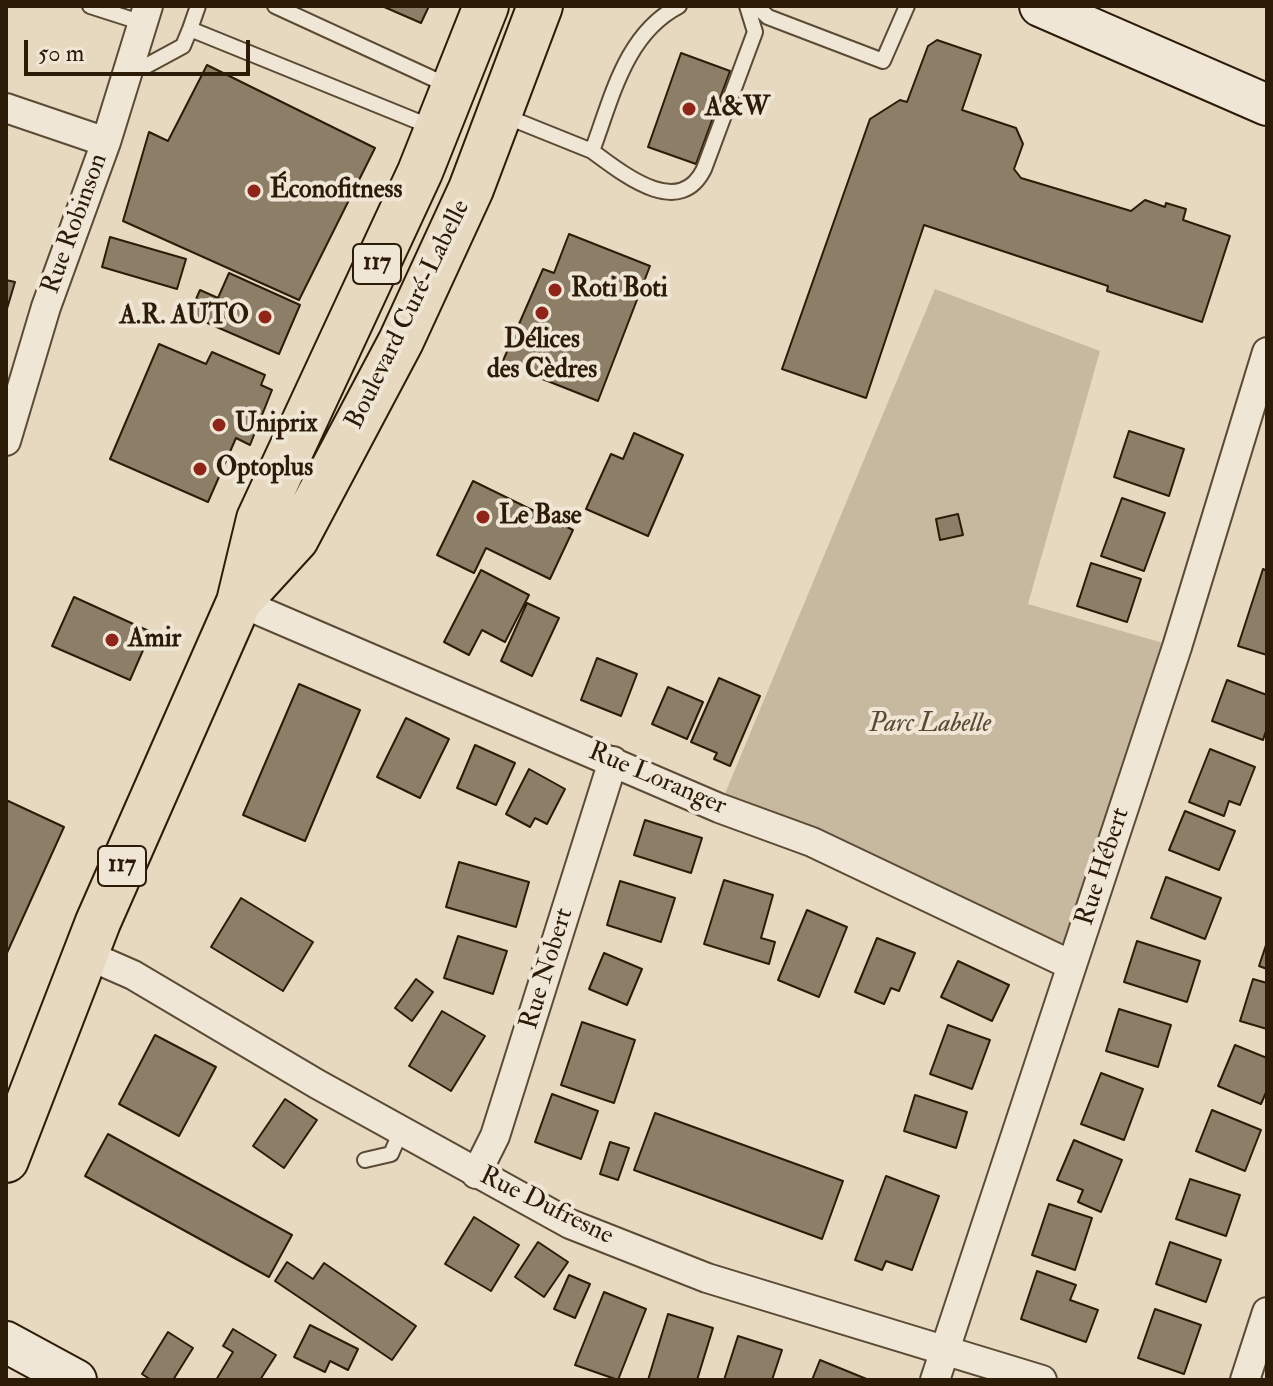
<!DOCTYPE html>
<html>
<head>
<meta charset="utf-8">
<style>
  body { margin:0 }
  #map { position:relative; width:1273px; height:1386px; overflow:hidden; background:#e7d9c0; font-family:"IM FELL Double Pica",serif }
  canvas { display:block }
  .frame { position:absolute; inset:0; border:8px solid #2c1b06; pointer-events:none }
  .scale { position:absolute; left:24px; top:40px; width:226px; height:36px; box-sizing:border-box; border:4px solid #2c1b06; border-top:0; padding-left:10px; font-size:24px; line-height:28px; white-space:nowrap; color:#2c1b06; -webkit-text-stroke:6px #efe6d6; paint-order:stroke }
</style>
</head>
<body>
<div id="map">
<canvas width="1273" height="1386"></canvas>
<div class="frame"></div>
<div class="scale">50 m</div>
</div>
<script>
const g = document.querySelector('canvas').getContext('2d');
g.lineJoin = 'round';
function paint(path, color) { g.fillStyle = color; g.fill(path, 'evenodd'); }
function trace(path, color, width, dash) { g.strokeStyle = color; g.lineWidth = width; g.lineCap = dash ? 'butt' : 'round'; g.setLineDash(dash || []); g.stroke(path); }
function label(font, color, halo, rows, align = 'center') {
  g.font = font + ' "IM FELL Double Pica",serif'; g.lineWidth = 8; g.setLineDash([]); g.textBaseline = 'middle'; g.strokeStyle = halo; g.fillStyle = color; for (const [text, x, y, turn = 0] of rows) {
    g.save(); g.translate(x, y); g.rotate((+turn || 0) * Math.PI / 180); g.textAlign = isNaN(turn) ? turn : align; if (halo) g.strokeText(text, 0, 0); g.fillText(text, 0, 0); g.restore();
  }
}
paint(new Path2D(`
  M935 289 1100 351 1028 604 1177 647 1071 965 719 808Z`), '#c7b9a0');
const building = new Path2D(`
  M382 6H429L421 23Z
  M937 40 981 55 962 110 1016 128 1023 144 1014 169 1021 178 1131 211 1145 200 1165 207 1166 203 1186 209 1183 220 1230 236 1202 322 1107 291 1108 286 924 225 866 398 782 369 870 119 900 100 907 102 928 46Z
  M681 53 730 71 696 164 648 147Z
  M207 65 375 148 299 300 123 221 149 132 168 141Z
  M569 234 650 266 598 401 502 363 543 269 554 273Z
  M110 237 186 259 177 289 102 267Z
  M229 273 300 305 279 354 189 315 200 290 218 298Z
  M6 280 15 282 6 312Z
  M159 344 206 364 212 352 265 375 261 385 272 390 250 445 236 438 208 502 110 459Z
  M1129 431 1184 449 1169 496 1114 477Z
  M634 433 683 455 648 536 586 509 611 454 623 459Z
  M473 481 573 530 550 579 486 548 474 573 437 555Z
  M1122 498 1165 513 1144 571 1101 556Z
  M958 514 963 535 940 540 936 519Z
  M1091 563 1141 579 1127 622 1077 606Z
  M1263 569 1267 571V655L1238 646Z
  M481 570 529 595 505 642 482 630 469 655 444 642Z
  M74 597 151 632 130 680 52 646Z
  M527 603 559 618 532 676 501 661Z
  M597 658 637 674 621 716 581 700Z
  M719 678 760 696 730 766 714 759 717 753 691 742Z
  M1227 680 1267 695V728L1263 740 1212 721Z
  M299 684 360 710 305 841 243 815Z
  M668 687 703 702 687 739 652 724Z
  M406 718 449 739 420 798 377 777Z
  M475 745 515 763 496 805 457 788Z
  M1210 749 1255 767 1240 805 1229 801 1224 816 1189 802Z
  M529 769 565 789 547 824 535 818 530 827 506 814Z
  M6 800 64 827 6 955Z
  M1185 811 1235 831 1219 870 1169 850Z
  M645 820 702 838 691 873 634 855Z
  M459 862 529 882 516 927 446 907Z
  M1166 877 1221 898 1205 939 1151 918Z
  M724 880 773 895 761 938 775 942 769 964 704 944Z
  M620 881 675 898 661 942 607 925Z
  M241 898 313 942 283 991 211 947Z
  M807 910 847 927 819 997 778 980Z
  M458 936 507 951 493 994 444 978Z
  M877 938 915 953 899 991 891 988 884 1004 855 992Z
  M1137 941 1200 961 1187 1002 1124 982Z
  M1267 942V969L1259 966Z
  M604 953 642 969 627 1005 589 989Z
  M958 961 1009 985 992 1021 941 997Z
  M416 979 433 992 412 1021 395 1008Z
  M1253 979 1267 983V1029L1240 1021Z
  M1119 1009 1171 1025 1158 1067 1106 1051Z
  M442 1011 485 1036 451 1091 409 1066Z
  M582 1022 635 1040 614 1103 561 1085Z
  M948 1025 990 1040 972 1089 930 1074Z
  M155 1035 216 1067 179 1136 119 1104Z
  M1235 1045 1267 1058V1090L1261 1104 1218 1086Z
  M1101 1073 1143 1089 1124 1140 1081 1124Z
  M552 1094 598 1111 581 1159 535 1142Z
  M915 1095 967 1112 956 1148 904 1131Z
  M285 1099 317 1120 284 1168 253 1146Z
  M1212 1110 1261 1130 1245 1171 1196 1151Z
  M655 1113 843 1181 822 1239 634 1170Z
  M108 1134 292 1235 269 1277 85 1176Z
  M1074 1140 1122 1160 1101 1212 1078 1202 1083 1190 1057 1180Z
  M610 1142 629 1148 618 1180 600 1174Z
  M886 1176 939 1196 912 1270 886 1261 882 1270 855 1260Z
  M1190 1179 1240 1195 1226 1236 1176 1219Z
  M1049 1204 1092 1218 1075 1270 1032 1255Z
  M474 1217 519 1245 491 1291 445 1264Z
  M538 1242 568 1262 544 1297 515 1277Z
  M1170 1242 1221 1260 1206 1302 1156 1284Z
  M287 1262 313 1279 324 1263 416 1326 392 1360 275 1281Z
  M1037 1271 1076 1285 1070 1300 1098 1310 1086 1342 1021 1319Z
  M569 1275 590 1284 575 1318 554 1309Z
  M604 1292 646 1309 618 1380 575 1365Z
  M1155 1309 1201 1325 1184 1374 1138 1358Z
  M668 1314 713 1328 697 1380H648Z
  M310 1325 358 1349 348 1370 330 1361 325 1372 294 1357Z
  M233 1329 276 1355 260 1380H216L233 1352 223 1346Z
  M168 1332 193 1348 173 1380H151L142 1374Z
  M738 1336 782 1350 772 1380H724Z
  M820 1360 869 1380H812Z`);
paint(building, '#8d7e67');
trace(building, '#2c1b06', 2);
const lane = new Path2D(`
  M90 6 143 23
  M198 6 190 29 434 128
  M275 6 449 86
  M756 6 768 17 883 61 907 6
  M131 63 146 66 183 46 190 29
  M505 116 592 151C612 98 625 34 679 6
  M592 151C622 173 679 220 704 169L755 32 747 6
  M365 1160 391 1154 401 1131`);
const street = new Path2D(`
  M6 108 106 142
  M6 441 46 307 106 142 148 6
  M239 602 719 808 812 842 1071 965
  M85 954 133 975 317 1084 570 1224 707 1278 1042 1380
  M476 1174 495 1136 613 761
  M935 1380 1177 647 1267 352
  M1245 1380 1267 1312`);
const secondary = new Path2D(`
  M1040 6 1267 105
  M6 1342 76 1380`);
const primary = new Path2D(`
  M243 597 296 539 401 341 471 189 540 6
  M6 1160 98 922 239 602 259 519 420 172 486 6`);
trace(lane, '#5b4a34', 18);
trace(street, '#5b4a34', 32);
trace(secondary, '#2c1b06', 44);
trace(primary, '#2c1b06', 48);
trace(lane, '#efe6d6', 14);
trace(street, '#efe6d6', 28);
trace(secondary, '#efe6d6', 40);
trace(primary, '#e7d9c0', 44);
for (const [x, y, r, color] of [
  [689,109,8,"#8f2418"],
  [254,191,8,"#8f2418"],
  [555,290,8,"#8f2418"],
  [542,313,8,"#8f2418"],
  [265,317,8,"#8f2418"],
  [219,425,8,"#8f2418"],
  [200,469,8,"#8f2418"],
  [483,517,8,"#8f2418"],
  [112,640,8,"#8f2418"]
]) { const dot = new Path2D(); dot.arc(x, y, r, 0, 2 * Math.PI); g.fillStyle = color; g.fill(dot); trace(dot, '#efe6d6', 3); }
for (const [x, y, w] of [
  [377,264,48],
  [122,866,48]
]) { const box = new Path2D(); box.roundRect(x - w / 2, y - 20, w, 40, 6); g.fillStyle = '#efe6d6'; g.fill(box); trace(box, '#2c1b06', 2); }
label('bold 24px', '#2c1b06', null, [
  ["117",377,264],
  ["117",122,866]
]);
label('bold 26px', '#2c1b06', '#efe6d6', [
  ["A&W",705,109],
  ["Éconofitness",270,191],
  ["Roti Boti",571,290],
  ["A.R. AUTO",249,317,"right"],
  ["Délices",542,341,"center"],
  ["des Cèdres",542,371,"center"],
  ["Uniprix",235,425],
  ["Optoplus",216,469],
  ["Le Base",499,517],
  ["Amir",128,640]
], 'left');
label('26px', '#2c1b06', '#efe6d6', [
  ["Rue Robinson",76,224,-70],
  ["Boulevard Curé-Labelle",409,315,-64],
  ["Rue Loranger",657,780,23],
  ["Rue Hébert",1104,867,-72],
  ["Rue Nobert",548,969,-73],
  ["Rue Dufresne",546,1207,26]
]);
label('italic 26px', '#5a4a34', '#efe6d6', [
  ["Parc Labelle",930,725]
]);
</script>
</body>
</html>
